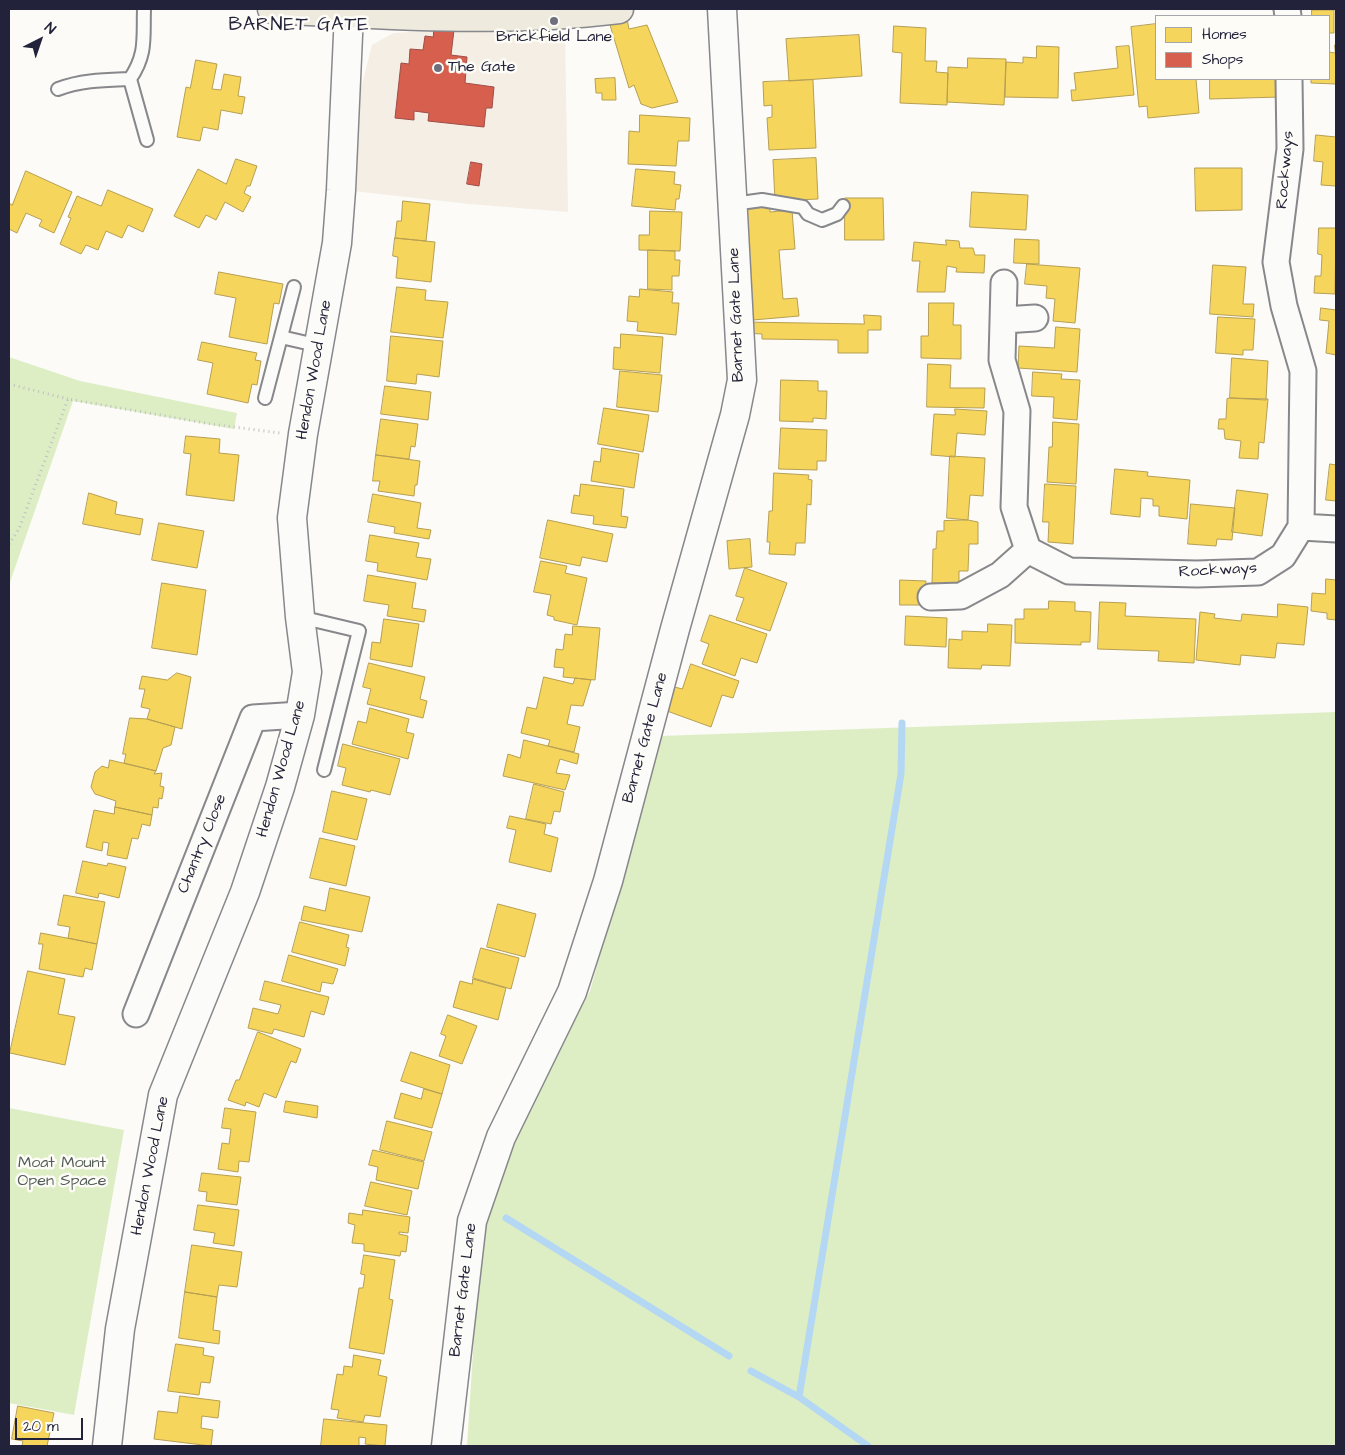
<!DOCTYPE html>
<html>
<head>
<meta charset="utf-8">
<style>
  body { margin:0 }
  #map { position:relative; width:1345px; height:1455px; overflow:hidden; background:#fcfbf8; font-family:"Architects Daughter",sans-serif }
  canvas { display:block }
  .frame { position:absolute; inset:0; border:10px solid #22223b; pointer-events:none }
  .legend { position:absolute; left:1155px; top:15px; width:175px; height:65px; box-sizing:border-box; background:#fdfcf7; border:1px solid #a5a5ac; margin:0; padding:6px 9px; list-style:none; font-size:15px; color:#22223b }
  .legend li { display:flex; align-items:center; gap:10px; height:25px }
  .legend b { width:25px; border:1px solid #a5a5ac }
  .north { position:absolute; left:15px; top:15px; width:50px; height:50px; -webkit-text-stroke:4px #fdfcf7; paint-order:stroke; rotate:41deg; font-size:14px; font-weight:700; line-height:20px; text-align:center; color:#22223b }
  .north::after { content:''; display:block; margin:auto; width:18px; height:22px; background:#22223b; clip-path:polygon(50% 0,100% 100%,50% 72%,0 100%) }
  .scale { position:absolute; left:15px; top:1418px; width:68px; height:22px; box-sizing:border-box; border:2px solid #22223b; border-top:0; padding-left:6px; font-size:15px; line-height:18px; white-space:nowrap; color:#22223b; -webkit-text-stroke:4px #fdfcf7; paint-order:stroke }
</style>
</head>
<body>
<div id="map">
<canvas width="1345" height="1455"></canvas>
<div class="frame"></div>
<ul class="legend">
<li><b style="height:14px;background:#f6d55c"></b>Homes</li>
<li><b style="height:14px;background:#d6604d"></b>Shops</li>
</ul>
<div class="north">N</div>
<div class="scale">20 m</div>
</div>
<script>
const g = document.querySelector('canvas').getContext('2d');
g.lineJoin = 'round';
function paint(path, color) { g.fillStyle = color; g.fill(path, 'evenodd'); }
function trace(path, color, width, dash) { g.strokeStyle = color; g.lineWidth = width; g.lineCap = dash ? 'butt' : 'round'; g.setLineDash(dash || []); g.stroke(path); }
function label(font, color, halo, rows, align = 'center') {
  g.font = font + ' "Architects Daughter",sans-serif'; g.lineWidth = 5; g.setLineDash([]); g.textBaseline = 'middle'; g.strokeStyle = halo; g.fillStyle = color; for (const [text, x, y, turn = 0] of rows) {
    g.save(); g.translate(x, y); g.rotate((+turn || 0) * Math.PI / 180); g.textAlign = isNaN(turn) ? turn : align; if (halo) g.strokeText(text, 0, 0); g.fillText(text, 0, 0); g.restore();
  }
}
paint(new Path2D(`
  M464 29 514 36 565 33 568 212 469 204 353 191 360 92 372 45 393 33Z`), '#f5eee4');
paint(new Path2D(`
  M9 357 80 381 237 413 234 429 73 401 9 585Z
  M1336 712V1446H467L480 1242 508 1144 590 991 661 736Z
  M9 1108 124 1130 74 1415 9 1403Z`), '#ddeec5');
const homes = new Path2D(`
  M1312 10H1334V33H1329V16H1312Z
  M627 19 629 29 647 25 678 102 652 108 641 104 634 85 629 88 610 25Z
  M1156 24V79H1196L1199 113 1148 118 1147 106 1139 107 1131 27Z
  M894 26 926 28 925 61H937L936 72 948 73 947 105 900 103 902 53 893 52Z
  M859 35 862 76 789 81 786 39Z
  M1335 45H1336V84L1311 83V79H1329V52L1335 53Z
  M1037 46 1059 47 1058 98 1005 97 1006 62 1023 63V57L1036 58Z
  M1129 46 1134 95 1072 101 1071 90H1076L1074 73 1118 68 1116 47Z
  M968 58 1006 59 1004 105 947 102 948 67 967 68Z
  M196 60 217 64 212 89 221 90 224 74 241 77 238 96 245 97 242 114 221 110 218 130 203 127 200 141 177 137 186 87 190 88Z
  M615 78 616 100H602V93H596L595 79Z
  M1210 79H1279L1280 97 1210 99Z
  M813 80 816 148 769 150 767 118 772 117V105L764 106 763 82Z
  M640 115 690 118 689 141H678L676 166 628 164 629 131 639 132Z
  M1316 135 1336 137V186L1321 185 1323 162 1314 161Z
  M816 158 818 199 775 201 773 160Z
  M236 159 257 166 250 186H247L244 193 251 197 243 212 225 202 216 220 206 215 199 228 174 216 198 169 226 184Z
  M1195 168H1242V210L1196 211Z
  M636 169 675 172 674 184 681 185 679 199H676L675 210 632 206Z
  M26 171 72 192 54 233 39 226 42 220 26 213 17 233 9 229V203L12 205Z
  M108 190 153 209 143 232 128 225 122 238 106 231 98 250 86 245 81 254 60 244 71 218 68 217 77 196 101 206Z
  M972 192 1028 195 1026 230 970 227Z
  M845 198H883L884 240H845Z
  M403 201 430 204 426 241 395 238 397 221H401Z
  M770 206V212L792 210 795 249 779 250 783 299 797 298 799 316 753 320 745 208Z
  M650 211 682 212 680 251 639 250V235H649Z
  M1319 228H1336L1335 294 1314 293 1315 276H1321L1322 255 1318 254Z
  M395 238 435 242 431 282 396 278 398 257 393 256Z
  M1015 239 1039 240V264L1014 263Z
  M946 240 959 241 960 248H973L975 255H985L984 273 956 272 957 268 947 266 945 292H917L920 261H912L914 242 946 245Z
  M648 250 675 251V260H680L679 276H672V290L648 289Z
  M1027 264 1080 268 1075 323 1053 321 1055 299 1046 298 1047 286 1025 284Z
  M1213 265 1246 267 1243 304H1254L1253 317 1210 314Z
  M219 272 283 284 279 304 274 303 267 344 229 337 236 298 215 294Z
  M397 287 426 290 425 300 448 302 443 338 391 332Z
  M640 289 673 292 672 303H679L676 335 637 331 638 322 627 321 629 296 639 297Z
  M929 303H954L953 325H961V359L921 358V336H928Z
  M1321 308 1336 310V355L1326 353 1329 321 1320 320Z
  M864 315 881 316V330H868V353H838V340L762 339V334L744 333V322L864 324Z
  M1218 317 1255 319 1253 350H1243V355L1216 353Z
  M1056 327 1080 329 1077 372 1018 368 1019 346 1054 348Z
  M621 334 663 337 660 373 613 369 614 347 620 348Z
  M391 336 443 341 439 377 417 374 416 384 387 381Z
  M202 342 257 353 255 360 261 361 257 385 252 384 248 403 207 394 213 363 198 360Z
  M1232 358 1268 361 1266 400 1230 398Z
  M928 364 951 365 950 388H985L984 408 927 407Z
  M620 371 662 375 658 412 617 407Z
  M1033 372 1062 374 1061 379 1080 380 1077 420 1053 418 1054 397 1032 396Z
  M781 380 818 381V391H827L826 419 813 418V422L780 421Z
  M385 386 431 392 428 420 381 414Z
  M1230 398 1268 399 1264 443 1259 442 1258 459 1239 458 1241 441 1225 439 1224 429H1218L1219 419H1226L1227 399Z
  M604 408 649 415 643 452 598 444Z
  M955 409 987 411 985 435 957 433 955 457 931 455 934 414 955 415Z
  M381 419 418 424 415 447 411 446 409 459 376 455Z
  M1053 422 1079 424 1076 484 1047 482 1049 447H1052Z
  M781 428 827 430 826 461H817V470L779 469Z
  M186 436 220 439 219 453 239 455 234 501 186 495 191 454 184 453Z
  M602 448 639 454 634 488 591 481 594 461 600 462Z
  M376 455 420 461 417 485H415L414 496 378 491 380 481H373Z
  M950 456 985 458 983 496 970 495 968 520 947 518Z
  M1330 464 1336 465V501L1326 500Z
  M1115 469 1148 472 1147 476 1190 480 1187 519 1159 516V506H1153V499L1141 498 1140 517 1111 514Z
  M774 473 809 475 808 479 812 480 811 505 807 504 805 543H796L795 555 769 554 770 542H767L769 511H772Z
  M581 484 624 489 621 516 628 517 626 528 593 524 594 516 571 513 574 495 579 496Z
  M1045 484 1076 486 1073 544 1048 542 1049 522H1043Z
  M1237 490 1268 494 1262 536 1232 532Z
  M89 493 117 502 115 514 143 519 140 535 83 524Z
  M373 494 421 503 417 528 431 530 429 539 394 533 395 527 368 522Z
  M1191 504 1235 508 1232 540 1217 539 1216 546 1188 544Z
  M548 520 613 534 607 562 582 557 580 566 540 558Z
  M968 520 978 522V544H969L968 571H959V584L932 583 933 549H936L937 531H944V521Z
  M159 523 204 531 197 568 152 560Z
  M370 535 419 543 416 557 431 559 427 580 377 571 378 563 366 561Z
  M750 539 752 567 729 569 727 541Z
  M541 561 567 566 565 573 587 578 577 625 554 620V617L547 615 551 595 534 592Z
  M745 568 787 583 770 631 736 620 744 598 736 596Z
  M368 575 416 583 412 608 426 610 424 622 387 616 389 605 364 601Z
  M1326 579 1336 580V620L1327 619V613L1311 611 1312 593 1325 594Z
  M900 580 926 581V605H900Z
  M162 583 206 590 197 655 152 648Z
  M1049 601 1075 602V611L1091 612 1090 642H1081V645L1015 643V619H1024V609H1048Z
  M1100 602 1126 603 1125 616 1196 619 1194 663 1158 661 1159 651 1098 649Z
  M1278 604 1308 607 1304 645 1277 643 1275 658 1241 655 1240 665 1196 660 1200 612 1215 614 1214 618 1241 621 1242 614 1277 617Z
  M710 615 767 634 757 663 741 658 735 676 702 664 709 644 701 641Z
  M906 616 947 618 946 647 905 645Z
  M384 619 419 624 412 667 370 659 372 642 380 643Z
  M988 624 1012 625 1010 666 982 665 981 669 948 668 949 639 962 640V631L987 632Z
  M573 626 600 628 595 680 563 677 564 668 554 667 556 649 563 650 565 634 572 635Z
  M369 663 425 677 420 699 427 701 423 718 367 704 371 689 363 687Z
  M691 664 739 681 733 698 722 695 711 727 667 711 675 687 682 689Z
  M177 673 191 677 182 729 147 719 150 709 141 707 145 689H139L142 676 167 680Z
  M544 677 573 684 575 678 591 680 583 706 571 705 567 724 580 727 574 752 548 746 550 740 521 733 527 707 536 709Z
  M370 708 409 719 406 732 414 734 408 759 352 744 358 721 366 723Z
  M130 718 147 719 175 727 171 745 163 748 156 771 124 763 126 754H123Z
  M524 740 579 754 577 764 560 759 556 773 570 775 565 790 503 776 508 754 520 758Z
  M343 744 400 759 390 795 371 790 370 792 342 785 346 768 338 766Z
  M110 760 156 771 154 774 162 773 160 786 164 787 162 799 159 798 158 808 153 807 152 815 115 807 116 801 95 794 91 787 95 772 102 766 108 768Z
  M534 784 564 792 560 812 554 811 551 824 526 819Z
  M332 791 367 799 357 840 323 832Z
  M115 807 152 815 150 826 142 824 138 839 132 838 127 859 107 855 109 843 103 842 102 851 86 847 94 810 114 814Z
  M510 816 546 824 544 834 558 838 551 872 509 862 516 830 507 828Z
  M320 838 355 846 346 886 310 878Z
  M83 861 107 866 108 863 126 867 119 898 99 893 98 898 76 893Z
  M330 888 370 897 362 932 301 920 304 906 325 911Z
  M64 895 105 902 97 944 68 938 70 927 58 925Z
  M498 904 536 914 525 957 487 947Z
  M300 922 349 935 346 947 349 948 345 966 292 952Z
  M41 933 97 944 92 970 85 968 83 977 39 969 43 944H39Z
  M481 948 519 958 511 989 473 978Z
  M289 955 338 969 333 984 322 982 320 992 282 981Z
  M28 971 65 979 58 1014 75 1017 65 1065 10 1053Z
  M473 979 506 988 498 1020 453 1007 460 981 472 984Z
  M265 981 329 997 324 1015 311 1011 304 1037 274 1029 272 1034 248 1028 253 1008 278 1014 281 1005 260 1000Z
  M448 1015 477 1026 462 1064 439 1056 446 1036 441 1034Z
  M258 1032 301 1049 296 1063 291 1061 276 1098 264 1093 259 1107 246 1102 245 1106 228 1100 236 1080H239Z
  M411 1052 450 1065 442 1094 401 1081Z
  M424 1089 442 1094 432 1128 394 1118 401 1093 421 1099Z
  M286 1101 318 1106 317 1118 284 1112Z
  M225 1108 256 1112 249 1162 239 1161 238 1172 218 1169 222 1143 229 1144 231 1129 222 1128Z
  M387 1121 432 1132 424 1161 380 1150Z
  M373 1150 424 1162 418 1189 376 1180 378 1167 369 1165Z
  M202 1173 241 1177 237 1205 206 1201 207 1192 199 1191Z
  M371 1182 412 1191 407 1215 365 1206Z
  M198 1205 239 1210 234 1246 213 1243 215 1233 194 1230Z
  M363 1210 410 1217 408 1233 399 1232V1234L408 1236 406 1252 401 1251 400 1256 364 1251V1244L352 1243 355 1225 348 1223 349 1213 362 1215Z
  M192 1245 242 1252 237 1287 219 1285 217 1297 185 1292Z
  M364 1255 395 1260 389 1299 393 1300 384 1354 349 1348 359 1288H363L365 1275 361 1274Z
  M185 1292 217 1297 213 1330 220 1331 219 1344 179 1338Z
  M176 1344 204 1348 203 1355 214 1357 210 1383 201 1382 199 1395 168 1391Z
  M354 1355 381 1360 378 1375 387 1377 380 1417 365 1415 363 1422 337 1418 339 1410 331 1409 337 1374 343 1375 344 1366 352 1367Z
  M180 1396 220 1401 218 1418 202 1416 201 1428 213 1430 211 1446 154 1439 158 1411 177 1413Z
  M18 1406 54 1413 47 1446H22L23 1441 12 1439Z
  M324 1419 387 1425 385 1446 365 1444 366 1438 359 1437V1446H321Z`);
paint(homes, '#f6d55c');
trace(homes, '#b69f52', 1);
const shops = new Path2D(`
  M434 28 454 30 451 55 467 57 465 83 494 87 492 108H486L484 127 428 121 429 113 414 111V120L395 118 401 63 409 64 410 49 423 50 425 36 433 37Z
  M471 162 482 164 479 186 467 184Z`);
paint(shops, '#d6604d');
trace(shops, '#a04d48', 1);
trace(new Path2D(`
  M506 1218 729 1356
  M751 1371 799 1397
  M868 1446 799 1397 901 774 902 723`), '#b4d7f4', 7);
const lane = new Path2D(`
  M130 79 147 140
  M58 89C82 80 105 80 130 79 147 54 143 38 144 9
  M733 204 762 200 803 207 808 214 822 220 837 214 843 206
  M281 337 320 346
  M265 398 294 287
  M300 617 359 631 324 770`);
const street = new Path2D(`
  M1287 9 1288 16
  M1004 283 1002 360 1017 411 1014 507 1028 550 1069 571 1197 574 1258 572 1283 556 1301 527 1303 371 1284 306 1276 262 1290 149 1289 79
  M1004 320 1035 318
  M1301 527 1336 529
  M931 597 961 596 1000 575 1028 550
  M136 1014 253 718 300 715`);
const secondary = new Path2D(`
  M107 1446 120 1329 163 1095 245 892 280 787 300 715 307 672 300 617 292 518 303 434 337 243 341 190 349 13
  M446 1446 472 1221 501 1137 572 992 608 881 675 629 735 415 742 380 722 9`);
const primary = new Path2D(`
  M272 9C387 15 505 23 619 9`);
trace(lane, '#88888c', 16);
trace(street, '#88888c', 29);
trace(secondary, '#88888c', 31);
trace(primary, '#88888c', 31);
trace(new Path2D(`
  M9 384 68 399
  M9 544 19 529 68 399 211 424 280 433`), '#bfbfc0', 3, [1, 4]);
trace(lane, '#fbfbf9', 12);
trace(street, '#fbfbf9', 25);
trace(secondary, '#fbfbf9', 28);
trace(primary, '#eeeade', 28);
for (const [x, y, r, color] of [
  [554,21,5,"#6e6e7d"],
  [438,68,5,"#6e6e7d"]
]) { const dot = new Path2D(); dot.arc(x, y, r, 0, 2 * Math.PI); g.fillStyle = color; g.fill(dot); trace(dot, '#fdfcf7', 2); }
label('16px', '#22223b', '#fdfcf7', [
  ["Brickfield Lane",554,38],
  ["The Gate",448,68,"left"]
]);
label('16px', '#22223b', '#fdfcf7', [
  ["Rockways",1286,170,-85],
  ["Barnet Gate Lane",737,315,-92],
  ["Hendon Wood Lane",315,370,-80],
  ["Rockways",1218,571,-3],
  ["Barnet Gate Lane",646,738,-75],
  ["Hendon Wood Lane",282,769,-74],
  ["Chantry Close",203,844,-68],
  ["Hendon Wood Lane",151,1166,-79],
  ["Barnet Gate Lane",464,1290,-83]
]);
label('16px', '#525c58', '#fdfcf7', [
  ["Moat Mount",62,1164],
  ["Open Space",62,1182]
]);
g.letterSpacing = '1px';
label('19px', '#22223b', '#fdfcf7', [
  ["BARNET GATE",299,26]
]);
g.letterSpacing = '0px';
</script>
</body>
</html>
